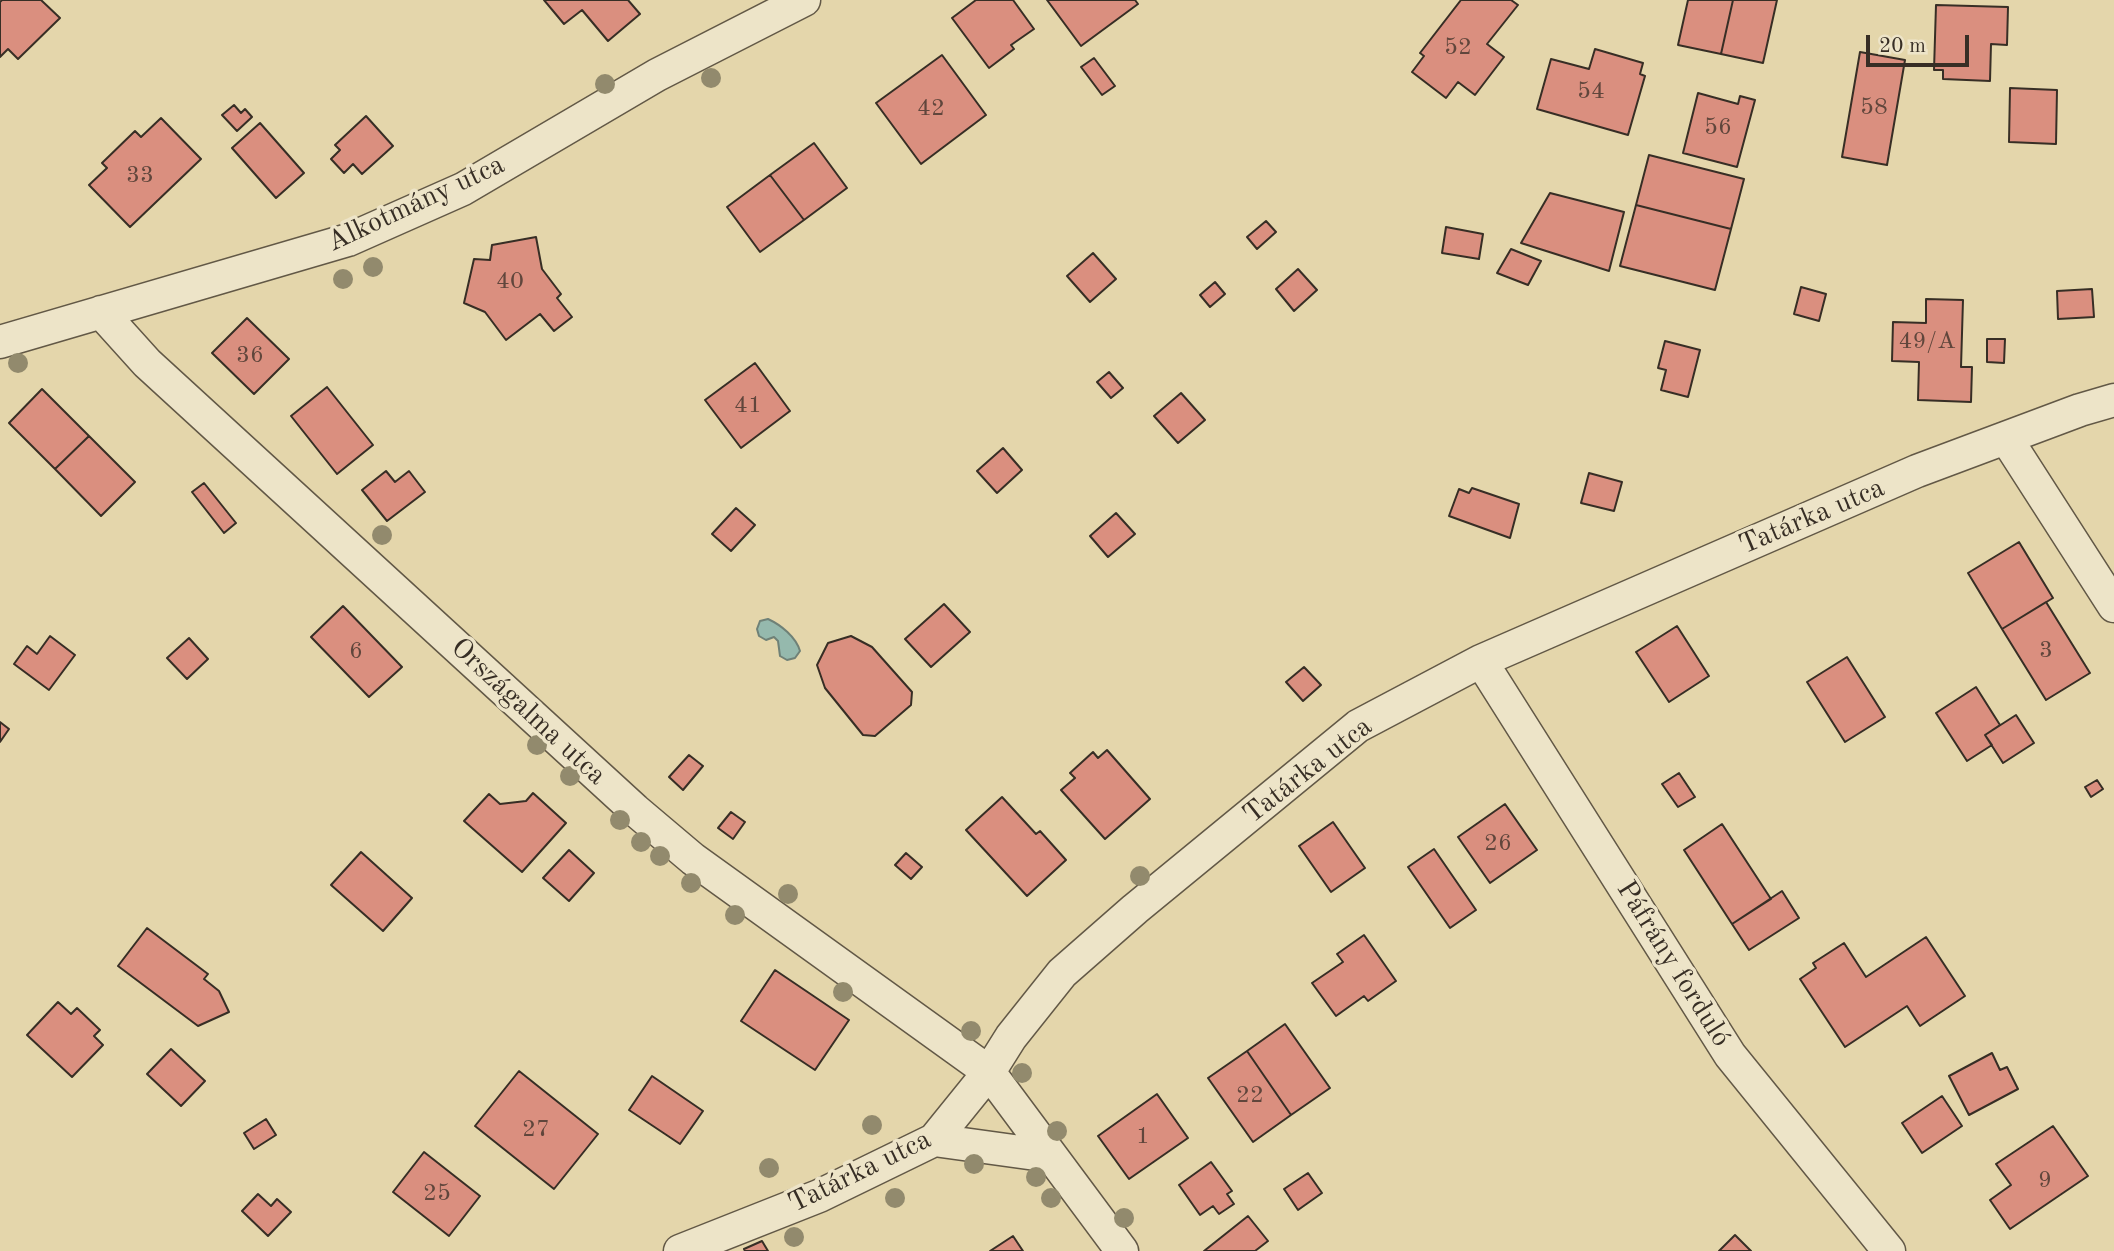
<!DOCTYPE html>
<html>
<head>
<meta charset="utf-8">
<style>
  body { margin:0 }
  #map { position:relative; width:2114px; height:1251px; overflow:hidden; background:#e4d6ab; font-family:"Old Standard TT",serif }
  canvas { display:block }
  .scale { position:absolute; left:1866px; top:35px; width:103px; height:32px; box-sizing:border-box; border:4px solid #372e25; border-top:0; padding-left:9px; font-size:21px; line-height:24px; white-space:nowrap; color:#372e25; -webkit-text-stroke:5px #ede4c8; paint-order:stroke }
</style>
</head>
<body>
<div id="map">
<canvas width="2114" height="1251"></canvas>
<div class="scale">20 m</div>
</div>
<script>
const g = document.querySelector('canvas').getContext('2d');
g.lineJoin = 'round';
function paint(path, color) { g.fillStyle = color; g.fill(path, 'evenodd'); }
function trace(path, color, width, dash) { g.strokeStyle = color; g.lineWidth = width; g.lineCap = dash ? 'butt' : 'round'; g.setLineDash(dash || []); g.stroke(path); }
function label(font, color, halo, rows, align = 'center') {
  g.font = font + ' "Old Standard TT",serif'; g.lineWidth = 7; g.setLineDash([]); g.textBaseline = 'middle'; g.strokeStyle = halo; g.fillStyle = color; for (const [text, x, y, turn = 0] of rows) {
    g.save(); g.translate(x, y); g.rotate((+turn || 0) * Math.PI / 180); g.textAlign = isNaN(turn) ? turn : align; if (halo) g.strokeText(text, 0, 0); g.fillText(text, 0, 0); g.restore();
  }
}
const water = new Path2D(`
  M768 619C781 625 796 637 800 651L795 658 787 660 780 656 778 641 774 637 766 640 759 636 757 629 760 621Z`);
paint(water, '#95b9ad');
trace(water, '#6f8177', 2);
const building = new Path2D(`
  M2 0H41L60 18 18 59 8 49 0 57V2Z
  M544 0H628L640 14 608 41 582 10 564 24Z
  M976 0H1013L1034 29 1011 45 1014 49 989 68 952 18Z
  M1047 0H1135L1138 4 1081 46Z
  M1461 0H1511L1518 5 1487 44 1504 57 1475 95 1458 82 1446 98 1412 72 1424 56 1420 53Z
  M1688 0H1733L1721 54 1678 45Z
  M1733 0H1777L1763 63 1721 54Z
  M1936 5 2008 7 2007 45 1991 44 1990 81 1943 79V70H1934Z
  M1595 49 1643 63 1640 74 1645 76 1628 135 1537 109 1551 59 1589 69Z
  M1860 52 1905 60 1887 165 1842 157Z
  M942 55 986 115 921 164 876 103Z
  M1094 58 1115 86 1102 95 1081 67Z
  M2010 88 2057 90 2056 144 2009 142Z
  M1698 93 1738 104 1740 96 1755 100 1737 167 1683 153Z
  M234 105 241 113 245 109 252 117 237 131 222 115Z
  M366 116 393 146 362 174 353 164 344 173 331 159 340 150 335 145Z
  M161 118 201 159 130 227 89 185 107 168 102 163 135 131 141 137Z
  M260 123 304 173 276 198 232 148Z
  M814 143 847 188 804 220 770 175Z
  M1649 155 1744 179 1731 229 1636 205Z
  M770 175 804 220 760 252 727 207Z
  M1550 193 1624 212 1609 271 1521 243Z
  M1636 205 1731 229 1715 290 1620 266Z
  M1266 221 1276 232 1257 249 1247 237Z
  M1446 227 1483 234 1479 259 1442 253Z
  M536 237 542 269 561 294 557 298 572 317 554 331 540 314 506 340 485 312 464 303 474 259 490 260 492 245Z
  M1511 249 1541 261 1528 285 1497 273Z
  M1093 253 1116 279 1090 302 1067 276Z
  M1298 269 1317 290 1294 311 1276 289Z
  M1215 282 1225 294 1210 307 1200 295Z
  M1801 287 1826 294 1819 321 1794 314Z
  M2092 289 2094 317 2058 319 2057 291Z
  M1926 299 1963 300 1961 367H1972L1971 402 1918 400 1919 362 1892 361 1893 322 1926 323Z
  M247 318 289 359 254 394 212 353Z
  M1987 339H2005L2004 363 1987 362Z
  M1665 341 1700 350 1688 397 1661 390 1666 370 1658 368Z
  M755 363 790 411 741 448 705 400Z
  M1109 372 1123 388 1111 398 1097 382Z
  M327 387 373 445 337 474 291 416Z
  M42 389 89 436 55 469 9 423Z
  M1181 393 1205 420 1178 443 1154 416Z
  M89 436 135 482 101 516 55 469Z
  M1003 448 1022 470 997 493 977 471Z
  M386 471 395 482 409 471 425 492 387 521 362 490Z
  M1589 473 1622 482 1614 511 1581 503Z
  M204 483 236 523 224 533 192 492Z
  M1472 488 1519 504 1510 538 1449 516 1459 489 1469 493Z
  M736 508 755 525 731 551 712 534Z
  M1116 513 1135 534 1108 557 1090 536Z
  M2019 542 2053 598 2002 629 1968 573Z
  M2046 602 2090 673 2046 700 2002 629Z
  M944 604 970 632 931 667 905 639Z
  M343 606 402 667 369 697 311 637Z
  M1677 626 1709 676 1669 702 1636 652Z
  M50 636 75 655 49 690 14 664 27 646 37 654Z
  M851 636 872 647 912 692 911 705 875 736 863 735 825 688 817 665 828 643Z
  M189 638 208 659 187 679 167 658Z
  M1847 657 1885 717 1845 742 1807 682Z
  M1304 667 1321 685 1303 701 1286 682Z
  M1976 687 2000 725 1985 735 1992 745 1967 761 1936 713Z
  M2016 715 2034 743 2003 763 1985 735Z
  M0 722 9 729 0 742Z
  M1107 750 1150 799 1105 839 1061 790 1075 778 1070 773 1093 752 1098 758Z
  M689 755 703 766 683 790 669 777Z
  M1679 773 1695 797 1678 807 1662 784Z
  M2097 780 2103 789 2091 797 2085 787Z
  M533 793 566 823 522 872 464 821 489 794 500 804 526 801Z
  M1002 797 1036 834 1040 831 1066 860 1027 896 966 830Z
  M1505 804 1537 850 1490 883 1458 837Z
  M731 812 745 822 733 839 718 828Z
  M1333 822 1365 868 1331 892 1299 846Z
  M1722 824 1771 899 1732 924 1684 850Z
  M1434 849 1476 910 1450 928 1408 867Z
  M569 850 594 873 569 901 543 878Z
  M361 852 412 898 383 931 331 885Z
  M906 853 922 867 911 879 895 865Z
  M1782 891 1799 918 1749 950 1732 924Z
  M147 928 208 974 204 979 219 991 229 1012 198 1026 118 966Z
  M1364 935 1396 981 1368 1001 1364 996 1336 1016 1312 983 1343 962 1337 954Z
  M1926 937 1965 996 1920 1026 1907 1006 1845 1047 1800 979 1816 968 1813 963 1844 943 1866 977Z
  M775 970 849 1020 815 1070 741 1021Z
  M58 1002 71 1014 77 1008 100 1030 94 1036 103 1045 72 1077 27 1035Z
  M1285 1024 1330 1088 1291 1115 1247 1051Z
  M171 1049 205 1081 181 1106 147 1074Z
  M1247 1051 1291 1115 1253 1142 1208 1078Z
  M1992 1053 2000 1070 2007 1067 2018 1089 1969 1115 1949 1076Z
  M519 1071 598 1134 554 1189 475 1126Z
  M652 1076 703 1111 680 1144 629 1110Z
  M1157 1094 1188 1138 1129 1179 1098 1136Z
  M1942 1096 1962 1126 1922 1153 1902 1123Z
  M266 1119 276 1135 254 1149 244 1133Z
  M2053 1126 2088 1176 2010 1229 1990 1200 2011 1185 1996 1164Z
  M424 1152 480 1196 449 1236 393 1192Z
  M1211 1162 1232 1191 1227 1194 1234 1204 1219 1214 1213 1206 1200 1215 1179 1185Z
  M1308 1173 1322 1193 1298 1210 1284 1189Z
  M258 1194 271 1206 277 1199 291 1212 268 1236 242 1211Z
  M1248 1216 1268 1241 1255 1251H1204Z
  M1735 1235 1751 1251H1719Z
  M1013 1236 1023 1251H990Z
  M762 1241 768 1251H745L744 1249Z`);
paint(building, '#da8f7f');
trace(building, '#372e25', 2);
const minor = new Path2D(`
  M101 312 147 363 635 810 693 859 989 1072 1122 1251
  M0 342 348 240 463 189 657 75 804 0
  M2006 438 2114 606
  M1481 661 1730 1055 1889 1251
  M934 1140 1050 1156
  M680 1251 819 1196 934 1140 989 1072 1011 1037 1062 973 1135 909 1358 726 1481 661 1917 471 2080 410 2114 400`);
trace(minor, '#625846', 35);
trace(minor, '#ede4c8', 32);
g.fillStyle = '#928a6d';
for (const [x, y] of [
  [711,78],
  [605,84],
  [373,267],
  [343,279],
  [18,363],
  [382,535],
  [537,745],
  [570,776],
  [620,820],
  [641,842],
  [660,856],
  [1140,876],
  [691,883],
  [788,894],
  [735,915],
  [843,992],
  [971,1031],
  [1022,1073],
  [872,1125],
  [1057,1131],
  [974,1164],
  [769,1168],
  [1036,1177],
  [895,1198],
  [1051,1198],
  [1124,1218],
  [794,1237]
]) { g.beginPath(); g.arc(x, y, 10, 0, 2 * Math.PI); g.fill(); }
label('24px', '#60463c', null, [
  ["52",1458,48],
  ["54",1591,92],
  ["58",1874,108],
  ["42",931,109],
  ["56",1718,128],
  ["33",140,176],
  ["40",510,282],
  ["49/A",1927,342],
  ["36",250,356],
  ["41",748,406],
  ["3",2046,651],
  ["6",356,652],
  ["26",1498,844],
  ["22",1250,1096],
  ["27",536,1130],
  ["1",1143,1137],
  ["9",2045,1181],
  ["25",437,1194]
]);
label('28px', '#372e25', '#ede4c8', [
  ["Alkotmány utca",416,204,-25],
  ["Tatárka utca",1812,517,-23],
  ["Országalma utca",528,712,43],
  ["Tatárka utca",1308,771,-38],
  ["Páfrány forduló",1673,964,58],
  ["Tatárka utca",860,1172,-26]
]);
</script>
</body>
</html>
